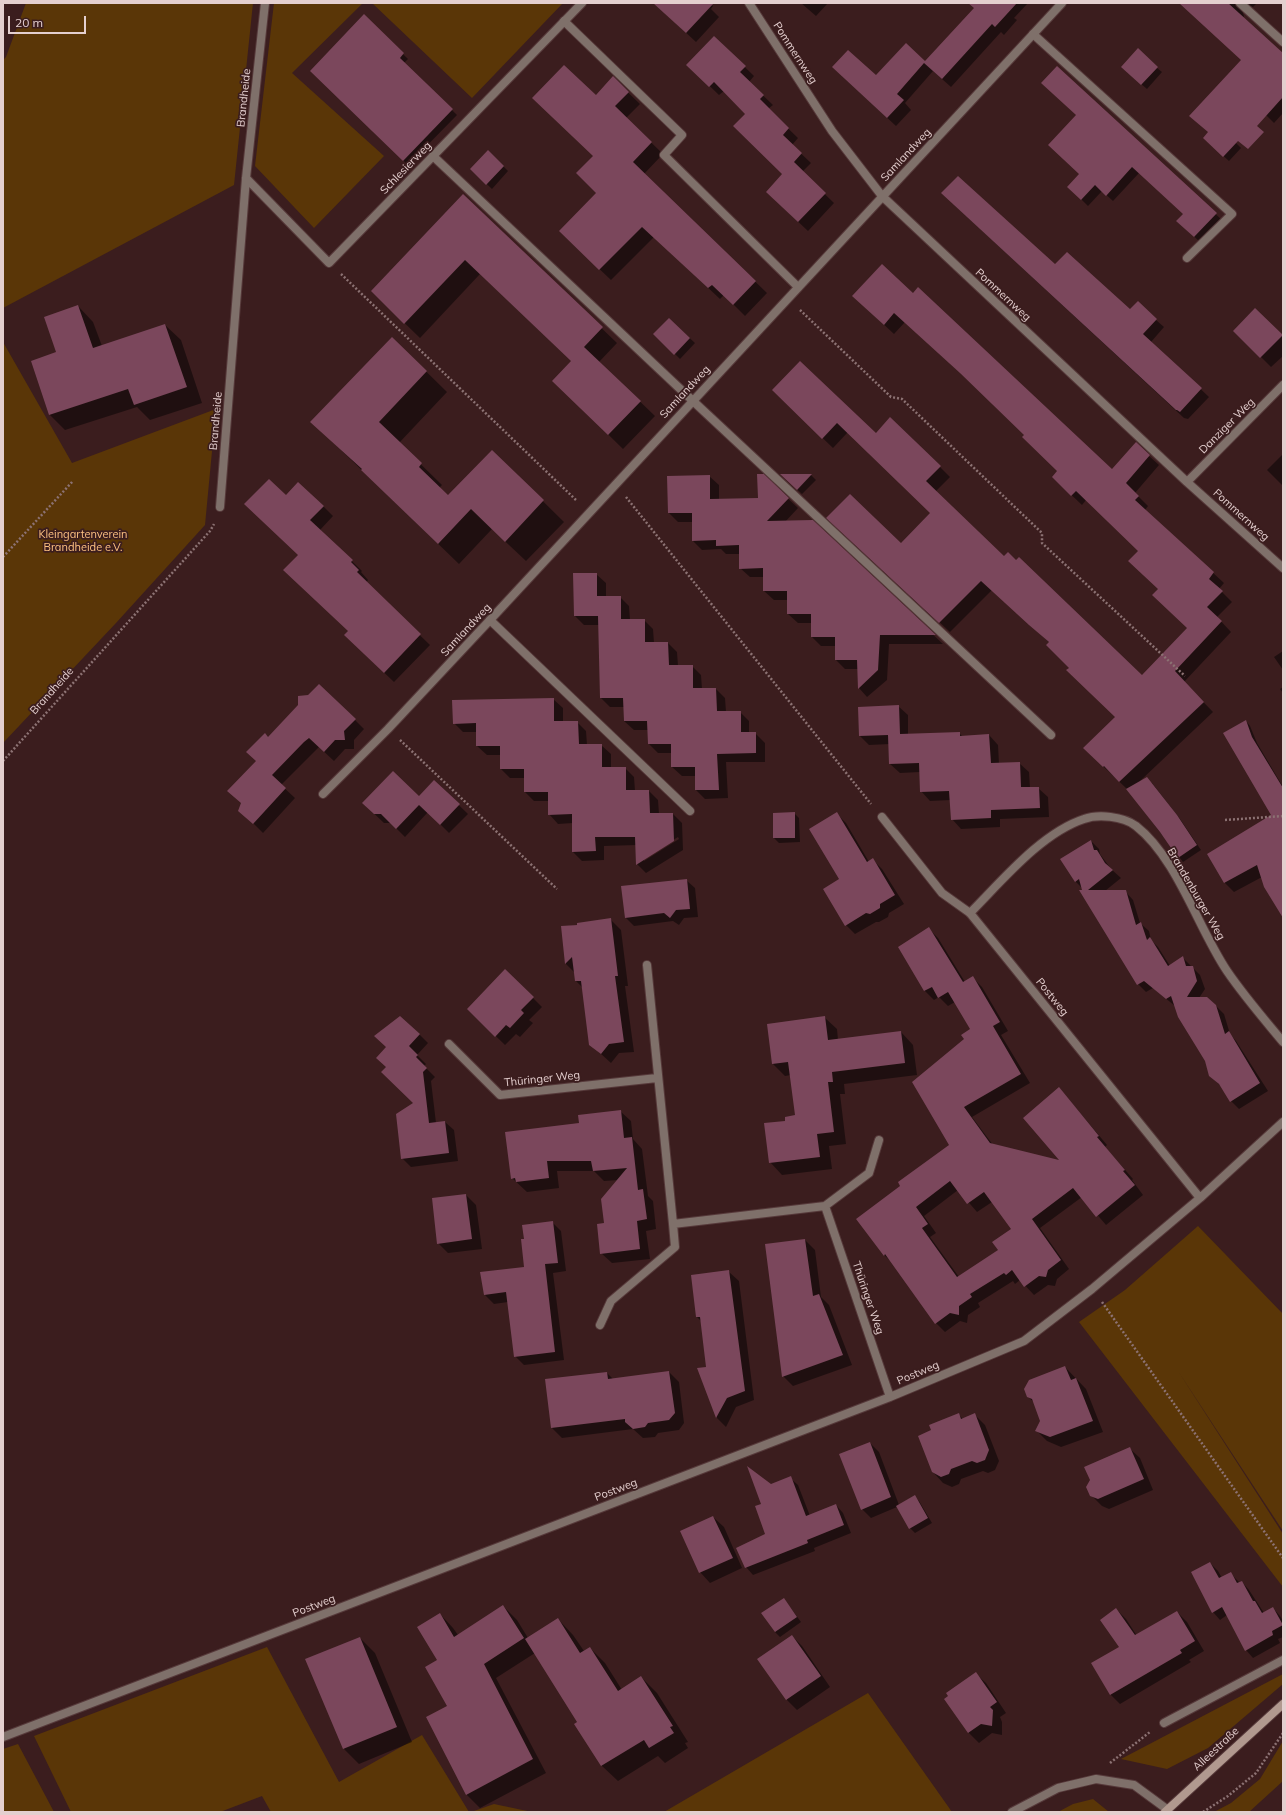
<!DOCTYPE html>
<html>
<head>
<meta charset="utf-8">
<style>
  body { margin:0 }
  #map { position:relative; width:1286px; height:1815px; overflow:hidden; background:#3b1d1e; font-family:Mulish,sans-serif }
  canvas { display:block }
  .frame { position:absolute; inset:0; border:4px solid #e4cfcf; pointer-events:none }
  .scale { position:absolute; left:8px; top:16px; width:78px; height:18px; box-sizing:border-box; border:2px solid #e4cfcf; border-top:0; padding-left:5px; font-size:12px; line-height:14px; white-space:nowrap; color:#e4cfcf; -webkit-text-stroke:3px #3b1d1e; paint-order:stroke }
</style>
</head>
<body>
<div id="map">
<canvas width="1286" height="1815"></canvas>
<div class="frame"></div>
<div class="scale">20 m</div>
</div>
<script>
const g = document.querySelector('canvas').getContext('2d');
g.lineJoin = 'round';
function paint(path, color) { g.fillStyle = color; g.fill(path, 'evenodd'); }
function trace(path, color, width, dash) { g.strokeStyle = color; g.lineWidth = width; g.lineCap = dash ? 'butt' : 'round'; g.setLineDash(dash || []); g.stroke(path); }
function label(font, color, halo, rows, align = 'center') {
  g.font = font + ' Mulish,sans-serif'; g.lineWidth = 3.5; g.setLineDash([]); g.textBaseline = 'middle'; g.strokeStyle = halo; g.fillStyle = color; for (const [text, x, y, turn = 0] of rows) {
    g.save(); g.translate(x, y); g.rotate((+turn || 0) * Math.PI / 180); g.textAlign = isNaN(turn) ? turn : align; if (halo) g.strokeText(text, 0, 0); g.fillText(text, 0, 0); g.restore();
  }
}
paint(new Path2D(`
  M26 3H253L234 185 3 308V60L6 57Z
  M274 3H363L292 73 384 156 314 228 255 166Z
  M372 3H563L472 98Z
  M3 342 72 463 216 409 205 525 116 623 3 743Z
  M1198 1226 1283 1314V1531L1178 1371 1283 1534V1587L1079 1322 1125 1290Z
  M267 1647 339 1782 422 1735 469 1812H271L262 1796 220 1812H71L34 1736Z
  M1283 1674V1684L1208 1748 1167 1769 1121 1759Z
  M868 1693 952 1812H664Z
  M1283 1741V1781L1249 1812H1214L1231 1803 1260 1779Z
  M18 1744 54 1812H3V1749Z
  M1093 1799 1109 1812H1058L1073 1804Z
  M494 1804 532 1812H471Z`), '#5a3607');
paint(new Path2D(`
  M654 3H710L713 6 711 9 719 17 696 42Z
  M801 3H828L816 16Z
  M980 3H1028L1014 18 1017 20 1004 35 1001 32 951 87 933 71 905 103 911 110 896 126 842 76 876 77 925 62Z
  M1187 3H1257L1253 7 1249 5 1244 6 1242 10 1244 16 1243 18 1283 54V113L1274 123 1227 76 1242 60Z
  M364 16 408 59 404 63 457 115 408 165 311 71Z
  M714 37 754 76 749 82 773 105 768 109 798 138 792 145 811 163 802 172 834 203 808 231 776 201 783 174 747 114 724 91 719 95 688 65Z
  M1057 68 1222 220 1201 243 1184 227V214L1139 173 1113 201 1102 191 1088 206 1075 193 1080 174 1077 115Z
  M1157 68 1162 72 1147 89 1127 72Z
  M613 78 640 104 626 118 663 154 644 174 767 293 745 316 724 295 720 299 654 237 611 280 571 242 597 193 594 156 596 96Z
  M1217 124 1241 148 1229 161 1209 143Z
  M488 151 508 171 492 189 471 169Z
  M463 195 617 343 599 362 655 416 623 449 568 395 572 361 480 274 420 338 387 306Z
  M950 201 1130 311 1156 320 1164 327 1151 342 1209 397 1188 419 1184 418Z
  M913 294 1112 471 1149 456 1159 465 1135 493 1148 506 1145 510 1224 583 1219 589 1232 602 1217 617 1231 632 1184 682 1213 712 1140 781 1152 783 1180 819 1201 850 1183 862 1127 789 1084 748 1116 717 1070 668 1050 643 992 590 950 632 838 528 901 545 932 513 848 432 833 448 783 400 876 434 940 467 950 477 935 492 1004 558 1142 677 1188 628 1159 590 1139 551 1086 500 1082 505 1063 487 1058 471 1025 435 972 383 905 322 894 334 864 306Z
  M78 306 93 322 102 346 165 325 181 340 202 403 150 420 137 407 65 430 50 415 57 352Z
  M1255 309 1283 337V356L1271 367 1235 331Z
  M669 319 695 343 680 359 655 334Z
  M392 338 447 392 399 443 442 485 439 488 448 497 492 451 564 522 526 561 492 529 459 564 312 422Z
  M1283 454V486L1267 470Z
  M763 475 798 508 785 522 812 521 943 644H889L887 680 867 697 859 688 858 669H845L836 660V646H821L812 637V623H798L788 614V600H774L764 591V577H750L740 568V554H726L721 549 702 550 693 541V522H678L669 513 709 476 719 485V499H759Z
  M782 475H811L816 480 802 494Z
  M286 497 323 506 333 516 320 530 362 571 361 572 368 580 366 583 430 645 394 682 355 645 349 632 299 555Z
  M596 574 606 583V597H620L629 606 630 620H644L653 629 654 643H668L677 652 678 666H692L701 675 702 689H716L725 698 726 712H740L749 721V733H755L765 743V762H726L728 798 705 799 696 790V776H682L672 767V753H658L649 744 648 730H634L624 721V707H610L601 698 599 625H584L575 616Z
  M1283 651V670L1274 657Z
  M1283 687V693L1280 689Z
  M553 699 563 708V722H577L586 731 587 745H601L611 754V768H625L634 777 635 791H649L658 800 659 814H673L682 823 683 850 646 873 637 864V845L604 846V860L582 861 573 852V823L558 824 549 814V801H534L525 792V778H510L501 769V755H487L477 746V732H463L454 723ZM678 837 679 839 644 861V858Z
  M898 706 908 715V735L959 733 963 737 989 735 998 745 999 764 1019 763 1029 772 1030 788H1038L1048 797 1049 817 1000 819V827L961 829 952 819 951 800 930 801 921 791 920 772 900 773 890 764V744L869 745 860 736Z
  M355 720 364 729 354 740V749H345L334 761 319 747 281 785 295 798 263 833 240 810 257 761 268 738Z
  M1246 721 1250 726 1257 743 1283 787V917L1262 877 1234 892 1225 883 1208 854 1273 815Z
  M434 781 468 814 449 833 428 812 405 837 391 823H384L363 803 419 797Z
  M794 813 799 818 800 842 779 843 774 838Z
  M837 814 846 823 869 862 873 860 882 869 904 904 889 913 888 917 879 922H876L855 934 846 925 840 880Z
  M1091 841 1099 849 1100 854 1111 869 1121 878 1105 891H1125L1133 900 1140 923 1149 931 1151 940 1158 947 1170 966 1183 958 1200 975 1205 989 1199 998 1215 1005 1224 1014 1230 1034 1236 1041 1268 1091 1239 1109 1231 1101 1221 1086 1210 1076 1206 1060 1175 1006 1153 988 1146 992 1138 984 1083 889 1075 881Z
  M686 880 695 888 698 917 684 918 679 925 673 921 634 926 626 918 622 887Z
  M611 920 621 930 628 986H625L634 1052 619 1053 611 1063 590 1044 583 988 576 981 575 973 566 964 562 927Z
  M929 929 938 938 965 982 973 978 982 987 1008 1031 1001 1035 1030 1083 972 1117 993 1145 1062 1162 1059 1088 1107 1145 1105 1147 1133 1179 1132 1180 1143 1195 1106 1225 1082 1197 1040 1228 1069 1269 1057 1279 1055 1286 1048 1285 1034 1295 1020 1280 1015 1284 1013 1281 978 1303 980 1307 968 1315 967 1323 960 1321 945 1332 936 1323 894 1264 884 1255 902 1187 951 1146 965 1040 971 1030 955 1002 948 1006 939 997 934 1000 925 991 899 948ZM958 1190 977 1212 992 1202 1012 1229 999 1250 959 1277 930 1237 936 1233 924 1216Z
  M533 998 542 1007 529 1020 533 1023 520 1037 516 1034 505 1045 468 1009Z
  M824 1017 837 1029 838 1040 901 1032 913 1045 917 1075 844 1084 845 1094H840L846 1144 829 1146 832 1169 782 1175 770 1162 786 1122 796 1116 791 1075 785 1076 773 1064Z
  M419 1034 428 1043 417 1055 426 1064 424 1066 435 1077 431 1081 436 1123 445 1122 454 1130 458 1161 411 1167 402 1158 415 1103 382 1072Z
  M620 1111 631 1121 633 1139 642 1149 648 1196 653 1201 656 1229 646 1231 650 1259 612 1263 601 1253 605 1224 619 1180 604 1181 594 1171H557L559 1188 527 1192 512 1178 580 1124Z
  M466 1195 476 1205 482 1249 448 1253 438 1243Z
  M552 1222 561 1231 566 1271 553 1273 564 1360 524 1365 515 1356 508 1302 494 1304 485 1295 525 1268V1240Z
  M805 1240 815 1250 821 1297 829 1305 852 1365 793 1386 783 1376Z
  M729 1272 739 1281 754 1400 736 1407 726 1427 717 1418 699 1369 707 1368 701 1321 697 1317Z
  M1065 1367 1086 1389 1103 1432 1061 1447 1047 1441 1037 1431 1042 1421 1035 1403 1028 1397Z
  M669 1372 679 1382 684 1423 679 1430 658 1433 655 1437 643 1438 633 1429 562 1438 552 1428 607 1373 613 1379Z
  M959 1415 963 1419 975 1415 985 1425 999 1461 995 1470 988 1473 983 1471 961 1479 959 1484 952 1487 943 1483 933 1472Z
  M870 1443 879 1452 899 1505 914 1496 919 1501 932 1523 915 1533 910 1528 897 1507 871 1518 862 1509Z
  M1129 1448 1140 1458 1153 1490 1109 1509 1102 1506 1091 1495Z
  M790 1478 798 1485 810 1516 836 1505 843 1513 851 1533 814 1548 815 1551 753 1575 746 1567 766 1535 763 1504Z
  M713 1517 724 1527 742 1568 710 1583 700 1572Z
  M1210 1563 1218 1571 1222 1578 1231 1574 1240 1583 1242 1582 1249 1590 1264 1613 1273 1608 1280 1616 1283 1621V1637L1278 1639 1280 1643 1253 1658 1246 1650 1227 1615 1220 1620 1213 1612Z
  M784 1599 801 1622 780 1637 775 1632Z
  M503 1606 517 1620 528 1638 558 1619 573 1635 584 1651 590 1648 605 1663 622 1690 641 1677 657 1693 688 1742 685 1743 688 1748 665 1763 658 1756 618 1781 602 1766 575 1724 578 1722 535 1653 496 1678 546 1773 480 1808 466 1794 438 1660 440 1614 453 1628 458 1635Z
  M1116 1609 1126 1619 1137 1636 1177 1612 1187 1622 1204 1651 1189 1660 1191 1662 1120 1704 1110 1694 1120 1647Z
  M792 1636 802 1646 830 1687 797 1710 787 1700 759 1659Z
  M360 1638 375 1653 412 1742 359 1764 344 1749Z
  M975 1673 986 1683 1006 1713 1000 1717 1002 1722V1735L992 1733 979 1743 968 1732 950 1696Z`), '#0007');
paint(new Path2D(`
  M653 3H714L686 33Z
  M968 3H1017L995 27 992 24 942 79 924 63 897 94 904 100 887 118 832 67 848 50 876 75 906 43 925 61 974 8Z
  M1179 3H1228L1283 53V97L1257 126 1264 132 1248 149 1238 141 1223 157 1203 138 1208 132 1189 116 1241 60Z
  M364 14 404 53 400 58 453 109 403 161 310 71Z
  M714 36 746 66 740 72 764 95 760 99 789 128 783 135 802 153 794 162 826 193 798 222 766 192 782 174 733 126 745 114 714 82 709 87 686 65Z
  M1138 48 1158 67 1141 85 1121 67Z
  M564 65 596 95 613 76 629 92 615 106 652 142 633 162 756 281 733 305 712 285 708 288 642 227 599 270 559 231 596 193 576 173 593 156 532 98Z
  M1057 66 1217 213 1194 237 1176 221 1183 214 1132 167 1106 196 1095 185 1081 200 1067 187 1079 174 1048 145 1076 115 1041 83Z
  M488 150 504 166 486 185 470 169Z
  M958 176 1055 264 1067 252 1130 309 1138 301 1157 319 1143 334 1202 388 1180 412 1177 410H1176L941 193Z
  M463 194 603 327 584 347 641 401 608 435 552 381 571 361 465 260 404 324 371 291Z
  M882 264 913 293 918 287 1112 469 1136 442 1150 455 1126 483 1139 496 1135 500 1214 572 1209 579 1223 591 1207 607 1222 621 1175 671 1204 702 1119 782 1104 766 1103 767 1083 748 1115 717 1066 670 1069 668 1046 645 1049 642 1029 625 981 581 939 623 826 518 850 494 901 543 930 513 837 423 822 439 772 390 800 361 876 433 890 417 941 466 926 481 1004 556 1008 552 1016 560 1019 557 1142 675 1187 628 1152 595 1158 589 1128 561 1138 551 1076 491 1071 496 1052 477 1057 471 1022 437 1024 435 960 373 894 313 884 325 852 296Z
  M78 305 93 348 165 324 187 387 134 405 128 389 49 415 31 361 56 352 44 317Z
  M1255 308 1283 335 1260 358 1233 331Z
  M669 318 690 338 674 355 653 334Z
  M392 337 427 371 379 422 422 463 419 467 448 495 492 450 544 500 505 542 471 509 438 544 361 470 362 469 310 422Z
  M757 474H764L789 498 767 521 813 520 936 635H880L878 670 858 689 857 660H835V637H811V614H787V591H763V568L739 569V545L716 546V540L692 541V513H668L667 476 710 475V499L758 498Z
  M780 474H812L797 490Z
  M269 479 286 495 298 482 324 506 310 520 353 560 351 562 359 570 357 572 421 634 384 673 344 635 348 631 283 570 298 555 244 504Z
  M573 573H597V596H621V619H645V642H668L669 665H693V688H716L717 711H741V732H756V753L717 754 719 790H695V767H671V744H648L647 721H624L623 698H600L598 616H574Z
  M319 684 356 719 344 731 345 740H335L324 752 309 738 304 742 272 775 286 788 253 824 238 811 241 803 227 791 256 761 246 752 265 733 268 737 298 705V696L308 695Z
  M554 698V721H578L579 744H602V767H626V790H649L650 813H673L674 841 636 865 635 837H595L596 851 572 852V814L548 815V792H524V769H500V746H476V723L453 724 452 700Z
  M899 705 900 734 960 732V736L989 734 991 763 1020 762 1021 787H1039L1040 808 991 810V818L951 820 949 791 920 792 919 763 889 764 888 735 859 736 858 707Z
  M1246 720 1252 737 1283 788V918L1264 887 1257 865 1224 883 1207 854 1271 815 1223 733Z
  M393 771 419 796 434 780 460 804 440 825 419 805 396 829 381 814H374L362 803Z
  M1147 777 1177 815 1197 845 1178 858 1160 832 1126 789Z
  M795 812V838H773V813Z
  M837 812 867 862 873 858 895 895 880 904V908L870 914 866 913 845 926 823 889 839 879 809 829Z
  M1091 840 1094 850H1097L1105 863 1113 870 1088 890H1126L1136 925 1141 922 1147 940 1150 937 1168 966 1183 956 1186 966H1193L1197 981 1187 997H1207L1216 1005 1225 1034 1229 1031 1260 1083 1230 1102 1219 1084 1209 1076 1205 1061 1178 1017 1171 996 1166 999 1144 981 1137 985 1079 890H1082L1079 879 1075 882 1060 859Z
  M687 879 690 909 676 910 670 918 664 913 625 918 621 886Z
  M611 918 618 976H615L624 1042 609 1044 601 1054 589 1045 581 981H575L572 957 565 964 561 926 577 925V923Z
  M929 927 963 982 973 976 1000 1022 993 1026 1021 1074 964 1107 990 1143 1059 1160 1023 1118 1059 1087 1099 1136 1097 1137 1125 1170 1123 1171 1135 1185 1096 1217 1073 1188 1032 1219 1061 1260 1048 1270 1046 1277 1039 1276 1024 1287 1012 1270 1006 1275 1004 1273 970 1294 972 1297 959 1306V1315L950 1313 935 1324 885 1254 884 1256 856 1219 900 1186 898 1182 949 1145 912 1082 964 1039 961 1035 970 1029 948 992 938 998 932 987 924 991 898 947ZM950 1181 967 1204 984 1192 1011 1229 992 1242 998 1250 957 1277 922 1228 928 1224 916 1207Z
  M505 969 534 997 521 1010 524 1013 510 1028 506 1025 495 1037 467 1009Z
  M400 1016 420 1034 409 1046 418 1055 416 1057 427 1068 423 1072 429 1123 445 1121 449 1153 401 1159 396 1114 413 1103 381 1072 386 1067 376 1058 386 1047 374 1036Z
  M825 1016 828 1040 901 1031 905 1063 832 1072 833 1082H828L834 1132 817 1134 820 1157 769 1163 764 1123 785 1121V1117L795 1115 788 1062 772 1064 767 1024Z
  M621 1110 624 1138 632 1137 638 1190 643 1189 647 1219 637 1221 640 1249 600 1254 597 1224 604 1223 601 1199 627 1168 593 1171 591 1161H547L549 1178 516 1182 515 1178 511 1179 505 1132 579 1123 578 1115Z
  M466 1194 472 1239 437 1244 432 1198Z
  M553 1221 558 1263 545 1264 555 1352 514 1357 506 1292 484 1295 480 1272 524 1267 521 1239H524L522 1225Z
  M805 1239 813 1296 819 1294 843 1355 782 1377 765 1244Z
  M729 1270 745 1391 727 1398 716 1418 697 1368 706 1367 700 1317H696L691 1275Z
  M1065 1366 1071 1380 1076 1378 1093 1421 1050 1437 1035 1431 1040 1421 1032 1399 1027 1397 1024 1389 1029 1380Z
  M669 1371 675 1413 669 1420 648 1423 645 1427 633 1429 625 1422V1419L551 1428 545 1379 607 1372 608 1379Z
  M959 1413 961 1419 975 1413 989 1450 985 1460 977 1463 972 1461 951 1469 949 1474 941 1477 932 1472 918 1436 931 1430 929 1425Z
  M870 1442 891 1497 861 1510 839 1454Z
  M1130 1447 1144 1479 1098 1499 1090 1496 1086 1487 1090 1480 1084 1467Z
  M747 1466 771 1484 791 1476 806 1516 836 1504 844 1525 807 1540 808 1543 745 1568 736 1548 765 1534 755 1506 761 1504Z
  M915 1495 928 1518 909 1529 896 1506Z
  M713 1516 733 1558 699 1573 680 1531Z
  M1210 1562 1219 1578 1231 1572 1237 1583 1242 1581 1253 1601H1255L1262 1613 1273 1607 1283 1625 1272 1631 1273 1635 1245 1651 1222 1607 1212 1613 1191 1572Z
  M784 1598 797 1617 775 1632 761 1613Z
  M503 1605 524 1638 484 1664 533 1759 466 1795 426 1717 447 1706 425 1667 437 1660 417 1627 440 1613 454 1637Z
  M1116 1608 1135 1635 1177 1611 1195 1641 1180 1650 1182 1653 1110 1695 1091 1663 1119 1647 1100 1620Z
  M558 1618 580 1653 590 1647 618 1691 641 1676 673 1726 670 1727 674 1733 649 1748 644 1740 601 1766 574 1724 577 1722 525 1639Z
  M792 1635 821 1676 786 1700 757 1659Z
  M360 1637 397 1727 343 1749 305 1659Z
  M976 1672 997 1702 990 1707 993 1710 992 1726 981 1724 968 1733 944 1699 948 1696 946 1693Z`), '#7b475c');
const lane = new Path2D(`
  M1240 3 1283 42
  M564 21 682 135 664 155 798 287
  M1033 34 1232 214 1187 258
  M433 156 693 401 1051 735
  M323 794 388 729 490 620 690 811
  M882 817 942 893 970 913
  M1164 1723 1283 1660`);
const street = new Path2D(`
  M749 3 832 131 882 196 1187 482 1283 568
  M246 178 329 263 582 3
  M1187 482 1283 385
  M220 507 246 178 265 3
  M490 620 1062 3
  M647 965 673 1224 825 1206 890 1397
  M449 1044 500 1095 657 1078
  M1200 1198 970 913C1001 882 1041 833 1084 819 1098 814 1123 816 1136 826 1177 858 1198 928 1227 971 1244 996 1264 1019 1283 1042
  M825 1206 869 1173 879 1140
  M600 1325 611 1301 675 1247 673 1224
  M3 1737 890 1397 1024 1341 1092 1289 1200 1198 1283 1122
  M1012 1812 1058 1788 1096 1779 1134 1785 1168 1810`);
const secondary = new Path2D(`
  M1165 1812 1283 1704`);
trace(lane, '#56393a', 10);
trace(street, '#56393a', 10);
trace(secondary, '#56393a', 10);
trace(new Path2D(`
  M341 274 577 501
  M800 310 891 397 902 399 1042 533V543L1185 676
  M626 497 871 804
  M3 557 73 481
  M400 740 557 889
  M3 761 210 531 214 524
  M1225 820 1283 816
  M1102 1302 1283 1558
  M1110 1763 1150 1732
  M1203 1812 1228 1796 1256 1773 1283 1733`), '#8c7273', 2.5, [2, 2]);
trace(lane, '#7f706a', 8);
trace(street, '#7f706a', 8);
trace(secondary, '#b1998f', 8);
label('11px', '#e4cfcf', '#3b1d1e', [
  ["Pommernweg",795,53,57],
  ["Brandheide",244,98,-84],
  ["Samlandweg",906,155,-47],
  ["Schlesierweg",406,168,-46],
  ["Pommernweg",1003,295,43],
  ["Samlandweg",685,392,-47],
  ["Brandheide",216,421,-85],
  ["Danziger Weg",1227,426,-45],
  ["Pommernweg",1241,515,42],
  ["Samlandweg",466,630,-47],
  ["Brandheide",52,691,-48],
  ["Brandenburger Weg",1196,894,60],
  ["Postweg",1052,997,51],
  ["Thüringer Weg",542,1079,-6],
  ["Thüringer Weg",868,1298,71],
  ["Postweg",918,1373,-23],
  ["Postweg",616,1490,-21],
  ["Postweg",314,1606,-21],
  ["Alleestraße",1216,1749,-43]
]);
label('11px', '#fdc181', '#3b1d1e', [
  ["Kleingartenverein",83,535],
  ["Brandheide e.V.",83,548]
]);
</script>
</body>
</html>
